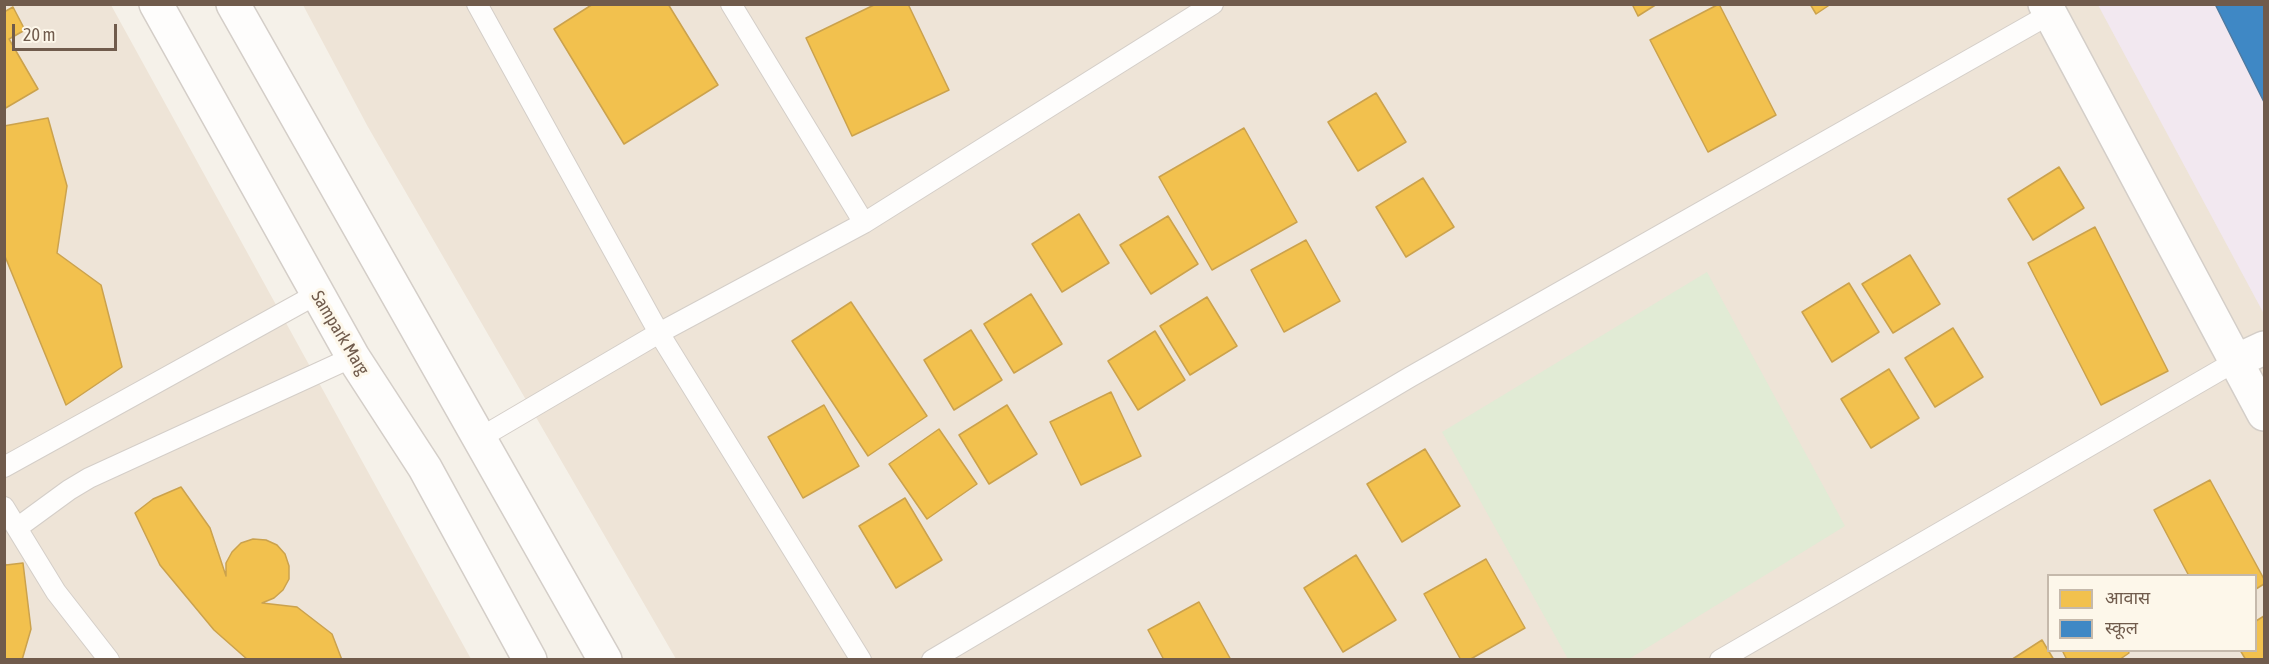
<!DOCTYPE html>
<html>
<head>
<meta charset="utf-8">
<style>
  body { margin:0 }
  #map { position:relative; width:2269px; height:664px; overflow:hidden; background:#f5f1e9; font-family:"Asap Condensed","Noto Sans Devanagari",sans-serif }
  canvas { display:block }
  .frame { position:absolute; inset:0; border:6px solid #705b4c; pointer-events:none }
  .legend { position:absolute; left:2047px; top:574px; width:210px; height:78px; box-sizing:border-box; background:#fdf7ea; border:2px solid #c5b9ab; margin:0; padding:8px 10px; list-style:none; font-size:18px; color:#705b4c }
  .legend li { display:flex; align-items:center; gap:12px; height:30px }
  .legend b { width:30px; border:2px solid #c5b9ab }
  .scale { position:absolute; left:12px; top:24px; width:105px; height:27px; box-sizing:border-box; border:3px solid #705b4c; border-top:0; padding-left:8px; font-size:18px; line-height:21px; white-space:nowrap; color:#705b4c; -webkit-text-stroke:4px #fdf7ea; paint-order:stroke }
</style>
</head>
<body>
<div id="map">
<canvas width="2269" height="664"></canvas>
<div class="frame"></div>
<ul class="legend">
<li><b style="height:16px;background:#f2c14e"></b>आवास</li>
<li><b style="height:16px;background:#3f88c5"></b>स्कूल</li>
</ul>
<div class="scale">20 m</div>
</div>
<script>
const g = document.querySelector('canvas').getContext('2d');
g.lineJoin = 'round';
function paint(path, color) { g.fillStyle = color; g.fill(path, 'evenodd'); }
function trace(path, color, width, dash) { g.strokeStyle = color; g.lineWidth = width; g.lineCap = dash ? 'butt' : 'round'; g.setLineDash(dash || []); g.stroke(path); }
function label(font, color, halo, rows, align = 'center') {
  g.font = font + ' "Asap Condensed",sans-serif'; g.lineWidth = 6; g.setLineDash([]); g.textBaseline = 'middle'; g.strokeStyle = halo; g.fillStyle = color; for (const [text, x, y, turn = 0] of rows) {
    g.save(); g.translate(x, y); g.rotate((+turn || 0) * Math.PI / 180); g.textAlign = isNaN(turn) ? turn : align; if (halo) g.strokeText(text, 0, 0); g.fillText(text, 0, 0); g.restore();
  }
}
paint(new Path2D(`
  M4 5H111L471 659H5Z
  M303 5H2264V659H676L368 127ZM2048 576H2256V650H2048Z`), '#eee4d7');
paint(new Path2D(`
  M2098 5H2264V315V314Z`), '#f2e8f0');
paint(new Path2D(`
  M1707 272 1845 526 1629 659H1568L1442 432Z`), '#e1ebd5');
const homes = new Path2D(`
  M593 4H668L718 85 624 144 554 29Z
  M876 4H908L949 90 852 136 806 38Z
  M1632 4H1657L1638 16Z
  M1719 4 1776 115 1708 152 1650 40Z
  M1810 4H1831L1816 14Z
  M13 7 25 30 9 39 38 89 4 109V12Z
  M1376 93 1406 142 1358 171 1328 122Z
  M48 118 67 186 57 253 101 285 122 367 66 405 4 254V126Z
  M1244 128 1297 222 1212 270 1159 177Z
  M2059 167 2084 208 2033 240 2008 199Z
  M1423 178 1454 227 1406 257 1376 207Z
  M1079 214 1109 263 1062 292 1032 244Z
  M1168 216 1198 264 1151 294 1120 245Z
  M2095 227 2168 371 2101 405 2028 263Z
  M1306 240 1340 301 1284 332 1251 270Z
  M1910 255 1940 304 1893 333 1862 284Z
  M1849 283 1879 332 1832 362 1802 312Z
  M1031 294 1062 344 1014 373 984 324Z
  M1207 297 1237 346 1190 375 1160 326Z
  M851 302 927 416 868 456 792 341Z
  M1953 328 1983 377 1935 407 1905 358Z
  M971 330 1002 380 954 410 924 360Z
  M1155 331 1185 380 1138 410 1108 361Z
  M1889 369 1919 418 1871 448 1841 399Z
  M1111 392 1141 456 1081 485 1050 422Z
  M824 405 859 466 803 498 768 437Z
  M1007 405 1037 454 989 484 959 435Z
  M939 429 977 484 927 519 889 464Z
  M1425 449 1460 506 1402 542 1367 484Z
  M2210 480 2264 579V584L2256 589V576H2189L2154 510Z
  M181 487 210 528 226 576V563L232 552 241 543 253 539 266 540 277 545 285 554 289 566V579L283 590 274 598 262 603 297 607 332 634 342 660H248L214 630 160 565 135 513 153 499Z
  M905 498 942 560 896 588 859 526Z
  M1356 555 1396 620 1343 652 1304 588Z
  M1486 559 1525 628 1469 660H1461L1424 594Z
  M4 562 6 565 23 563 31 629 22 660H4Z
  M1199 602 1231 660H1164L1148 630Z
  M2264 616V660H2246L2240 650H2256V621Z
  M2042 640 2054 660H2011Z
  M2062 650H2128L2129 653 2119 660H2067Z`);
paint(homes, '#f2c14e');
trace(homes, '#cba24d', 1.5);
const schools = new Path2D(`
  M2215 4H2264V102Z`);
paint(schools, '#3f88c5');
trace(schools, '#4e7aa1', 1.5);
const service = new Path2D(`
  M477 4 659 333 861 660
  M731 4 864 223
  M480 438 659 333 864 223 1213 4
  M4 467 317 294
  M4 507 56 592 109 660
  M17 528 69 490 89 478 353 357
  M932 660 1410 377 2050 14
  M1720 660 2236 361`);
const minor = new Path2D(`
  M2045 4 2264 414
  M2236 361 2264 348`);
const tertiary = new Path2D(`
  M156 4 353 357 425 468 530 660
  M233 4 605 660`);
trace(service, '#d4cec8', 22);
trace(minor, '#d4cec8', 36);
trace(tertiary, '#d4cec8', 36);
trace(service, '#fefdfc', 20);
trace(minor, '#fefdfc', 33);
trace(tertiary, '#fefdfc', 33);
label('18px', '#705b4c', '#fdf7ea', [
  ["Sampark Marg",340,333,59]
]);
</script>
</body>
</html>
